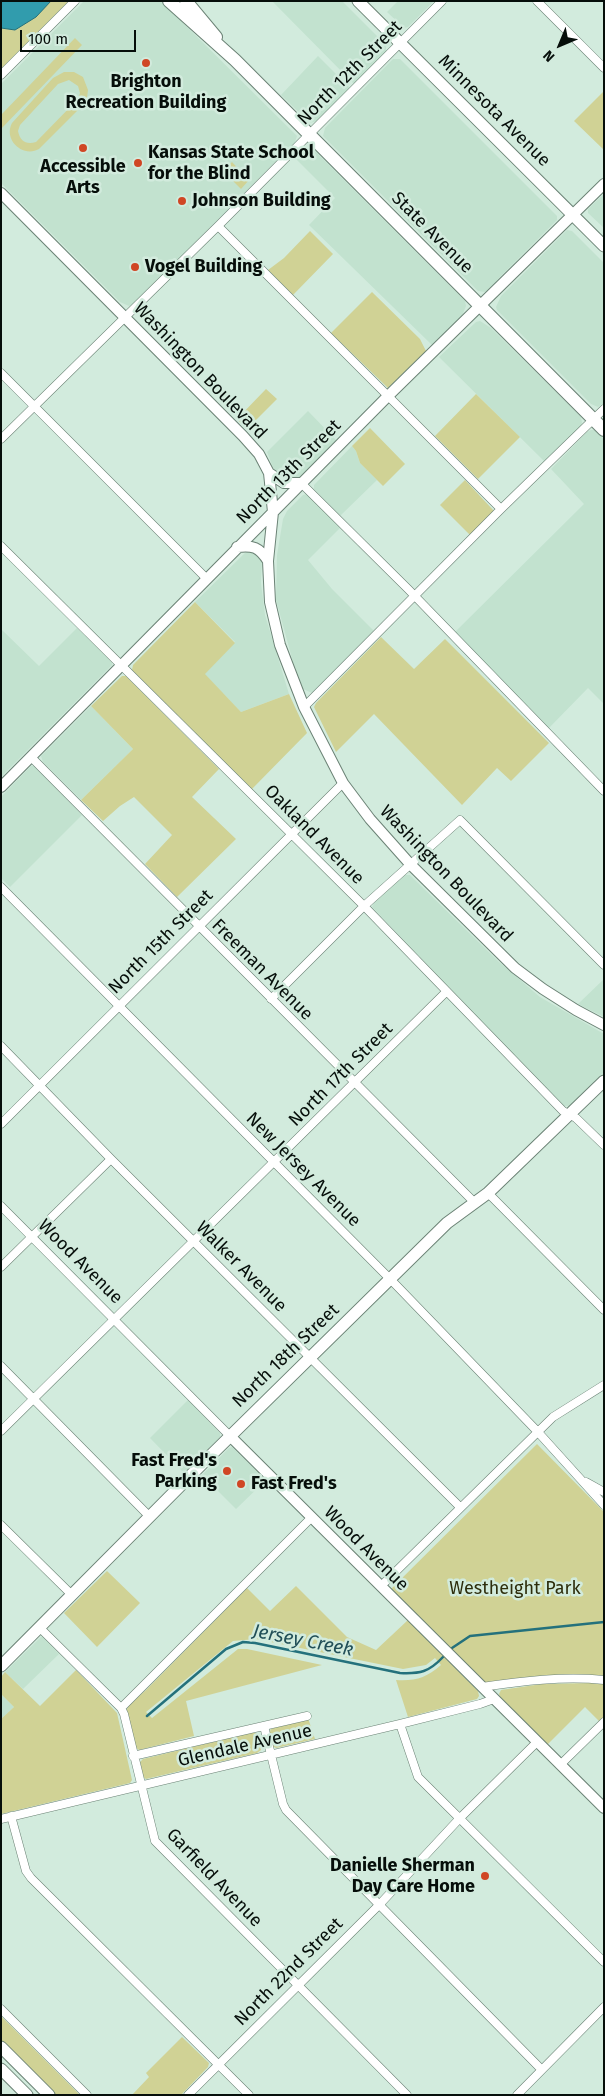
<!DOCTYPE html>
<html>
<head>
<meta charset="utf-8">
<style>
  body { margin:0 }
  #map { position:relative; width:605px; height:2096px; overflow:hidden; background:#d2ebdd; font-family:"Fira Sans",sans-serif }
  canvas { display:block }
  .frame { position:absolute; inset:0; border:2px solid #060e0a; pointer-events:none }
  .north { position:absolute; left:535px; top:20px; width:50px; height:50px; -webkit-text-stroke:4px #d2ebdd; paint-order:stroke; rotate:225deg; font-size:14px; font-weight:700; line-height:20px; text-align:center; color:#060e0a }
  .north::after { content:''; display:block; margin:auto; width:18px; height:22px; background:#060e0a; clip-path:polygon(50% 0,100% 100%,50% 72%,0 100%) }
  .scale { position:absolute; left:20px; top:30px; width:116px; height:22px; box-sizing:border-box; border:2px solid #060e0a; border-top:0; padding-left:6px; font-size:15px; line-height:18px; white-space:nowrap; color:#060e0a; -webkit-text-stroke:4px #d2ebdd; paint-order:stroke }
</style>
</head>
<body>
<div id="map">
<canvas width="605" height="2096"></canvas>
<div class="frame"></div>
<div class="north">N</div>
<div class="scale">100 m</div>
</div>
<script>
const g = document.querySelector('canvas').getContext('2d');
g.lineJoin = 'round';
function paint(path, color) { g.fillStyle = color; g.fill(path, 'evenodd'); }
function trace(path, color, width, dash) { g.strokeStyle = color; g.lineWidth = width; g.lineCap = dash ? 'butt' : 'round'; g.setLineDash(dash || []); g.stroke(path); }
function label(font, color, halo, rows, align = 'center') {
  g.font = font + ' "Fira Sans",sans-serif'; g.lineWidth = 5; g.setLineDash([]); g.textBaseline = 'middle'; g.strokeStyle = halo; g.fillStyle = color; for (const [text, x, y, turn = 0] of rows) {
    g.save(); g.translate(x, y); g.rotate((+turn || 0) * Math.PI / 180); g.textAlign = isNaN(turn) ? turn : align; if (halo) g.strokeText(text, 0, 0); g.fillText(text, 0, 0); g.restore();
  }
}
paint(new Path2D(`
  M84 1H161L297 136 295 142 134 304 129 306 120 302 1 183V84Z
  M272 1H342L386 45V52L354 84Z
  M398 1H434L408 27 404 28 387 12Z
  M318 56 350 88 317 121 310 123 281 95Z
  M393 59H400L557 216V220L499 278 490 289 485 292 478 291 323 136 325 128Z
  M307 146 315 151 465 301 466 306 462 316 432 345 309 225 335 198 295 158Z
  M604 194V228L588 213V209Z
  M567 230 572 231 604 263V403L598 407 591 404 497 310 496 307 501 296Z
  M480 321 491 328 581 417 582 423 581 426 544 461 439 357 476 322Z
  M308 411 337 441 302 476 296 479 285 478 274 470 267 452Z
  M591 430H595L604 439V704L588 688 548 729 454 633 584 504 551 469 587 432Z
  M352 446 356 451 360 463 377 480 340 516 314 489V485Z
  M307 494 340 528 308 560 332 589 374 631 312 693 303 689 293 662 276 600 277 555 283 519 287 511 303 495Z
  M249 549 262 557 261 583 265 615 289 694 241 712 204 674 235 642 195 602Z
  M77 628 112 662V665L1 777V629L39 666Z
  M91 706 133 749 81 800 43 762 41 756Z
  M31 766H35L82 815 10 887 1 878V797Z
  M404 875H410L415 880 499 962 540 997 604 1034V1072L569 1106H564L559 1102 372 907 374 903Z
  M604 979V1017L578 1004Z
  M188 1400 220 1433V1437L184 1473 150 1438Z
  M232 1447 266 1480 236 1509 202 1475 229 1448Z
  M42 1636 59 1654 23 1689 5 1672Z
  M1 1694 14 1707 1 1719Z`), '#c2e2cf');
paint(new Path2D(`
  M1 1H69L1 69Z
  M75 38 82 45 1 129V115Z
  M64 72H74L83 77 88 90 87 98 83 105 39 149C23 158 3 140 12 123L53 78ZM69 80 78 86 80 93 78 99 36 142C26 145 20 141 18 131L20 125 58 84Z
  M604 91V150L574 121Z
  M232 162 249 180 241 189 223 171Z
  M310 231 333 254 293 295 268 270 284 258Z
  M372 292 420 339 426 351 388 388 331 333Z
  M266 389 277 399 247 429 237 419Z
  M476 394 520 437 478 479 435 436Z
  M370 428 405 464 383 486 360 463 356 451 352 446Z
  M465 480 494 511 471 536 440 505Z
  M195 602 235 643 205 674 241 712 289 694 307 733 252 789 132 670 133 665Z
  M381 637 414 669 445 639 549 743 511 781 497 768 462 805 374 714 336 752 314 707 316 703Z
  M122 676H126L219 769 192 797 236 839 177 897 145 864 172 835 134 797 120 806 103 821 81 800 133 749 91 706Z
  M537 1444 604 1512V1678L488 1683 482 1681 391 1589Z
  M107 1571 140 1603 97 1647 64 1613Z
  M296 1586 347 1637 376 1650 408 1620 478 1691 479 1696 477 1699 408 1717 396 1680C416 1681 426 1678 441 1665L435 1658 426 1665 403 1669 256 1639 233 1641 146 1712 152 1718 238 1649H247L322 1665 186 1701 194 1736 139 1750 136 1748 126 1711 129 1705 146 1690 247 1588 270 1611Z
  M76 1670 117 1713 132 1780 130 1783 1 1814V1719L14 1707 1 1694V1677L5 1672 40 1706Z
  M591 1683 604 1684V1717L599 1721 585 1707 547 1745 501 1699 499 1694 501 1690 542 1684Z
  M308 1718 315 1739 276 1748 272 1746 269 1733 271 1729Z
  M254 1732 258 1734 261 1750 257 1753 146 1779 143 1777 140 1762 143 1759Z
  M1 2016 80 2095H56L1 2040Z
  M182 2037 209 2063 208 2067 181 2095H132L149 2077 146 2073Z`), '#d0d295');
const water = new Path2D(`
  M1 1H51L36 17 15 30 1 28Z`);
paint(water, '#319cad');
trace(water, '#24717c', 1);
trace(new Path2D(`
  M452 1648 470 1636 604 1622
  M147 1716 226 1649 243 1642 255 1643 400 1673C420 1674 429 1672 443 1657`), '#24717c', 2.5);
const minor = new Path2D(`
  M537 1 604 68
  M1 75 75 1
  M218 226 501 509
  M1 373 206 578
  M1 439 218 226 442 1
  M301 483 408 589 604 791
  M1 546 364 906 563 1111 576 1118 604 1145
  M304 707 501 509 604 409
  M31 757 474 1202
  M1 887 397 1286 537 1431 604 1505
  M271 999 364 906 460 820 604 965
  M1 1046 111 1159 460 1507
  M1 1124 343 783
  M488 1193 604 1310
  M1 1206 230 1436
  M1 1267 111 1159
  M1 1366 149 1516
  M1 1431 446 992
  M586 1482 604 1492
  M1 1525 72 1595
  M381 1586 553 1417 604 1385
  M39 1627 121 1708 124 1714 155 1841 407 2095
  M482 1687C522 1681 563 1676 604 1680
  M121 1708 312 1517
  M400 1724 418 1777 604 1962
  M264 1726 283 1804 286 1810 541 2069
  M133 1756 307 1716
  M560 1765 604 1722
  M11 1816 26 1871 31 1878 249 2095
  M1 1819 400 1724 480 1704 494 1699
  M1 2009 87 2095
  M188 2095 380 1904 459 1819 537 1742
  M517 2095 604 2007`);
const tertiary = new Path2D(`
  M1 193 243 436 259 454 269 473 273 512 268 561 270 602 280 645 304 707 343 783 370 819 410 864 515 968 543 989 576 1010 604 1025
  M269 473 284 483H301
  M237 547C253 545 259 547 268 561
  M1 787 388 396 604 184
  M230 1436 604 1808`);
const secondary = new Path2D(`
  M358 1 604 246
  M1 1666 206 1460 447 1223 488 1193 604 1081
  M1 2047 49 2095
  M1 2069 27 2095`);
const primary = new Path2D(`
  M169 1 235 60 604 430
  M186 1 216 37`);
trace(minor, '#6b8275', 9);
trace(tertiary, '#6b8275', 12);
trace(secondary, '#6b8275', 13);
trace(primary, '#6b8275', 14);
trace(minor, '#fff', 8);
trace(tertiary, '#fff', 10);
trace(secondary, '#fff', 11);
trace(primary, '#fff', 12);
for (const [x, y, r, color] of [
  [146,63,5,"#d04624"],
  [83,148,5,"#d04624"],
  [138,163,5,"#d04624"],
  [182,201,5,"#d04624"],
  [135,267,5,"#d04624"],
  [227,1471,5,"#d04624"],
  [241,1484,5,"#d04624"],
  [485,1876,5,"#d04624"]
]) { const dot = new Path2D(); dot.arc(x, y, r, 0, 2 * Math.PI); g.fillStyle = color; g.fill(dot); trace(dot, '#d2ebdd', 2); }
label('18px', '#060e0a', '#d2ebdd', [
  ["North 12th Street",350,73,-45],
  ["Minnesota Avenue",494,111,45],
  ["State Avenue",432,233,45],
  ["Washington Boulevard",200,371,46],
  ["North 13th Street",289,472,-45],
  ["Oakland Avenue",314,835,45],
  ["Washington Boulevard",446,874,46],
  ["North 15th Street",161,942,-45],
  ["Freeman Avenue",262,970,45],
  ["North 17th Street",341,1075,-45],
  ["New Jersey Avenue",303,1170,45],
  ["Wood Avenue",80,1262,45],
  ["Walker Avenue",241,1267,45],
  ["North 18th Street",286,1356,-44],
  ["Wood Avenue",366,1549,45],
  ["Glendale Avenue",245,1746,-13],
  ["Garfield Avenue",214,1878,46],
  ["North 22nd Street",289,1972,-45]
]);
label('bold 18px', '#060e0a', '#d2ebdd', [
  ["Brighton",146,82,"center"],
  ["Recreation Building",146,103,"center"],
  ["Kansas State School",148,153],
  ["for the Blind",148,174],
  ["Accessible",83,167,"center"],
  ["Arts",83,188,"center"],
  ["Johnson Building",192,201],
  ["Vogel Building",145,267],
  ["Fast Fred's",217,1461,"right"],
  ["Parking",217,1482,"right"],
  ["Fast Fred's",251,1484],
  ["Danielle Sherman",475,1866,"right"],
  ["Day Care Home",475,1887,"right"]
], 'left');
label('18px', '#2d2d0c', '#d2ebdd', [
  ["Westheight Park",515,1589]
]);
label('italic 19px', '#224f57', '#d2ebdd', [
  ["Jersey Creek",303,1641,11]
]);
</script>
</body>
</html>
